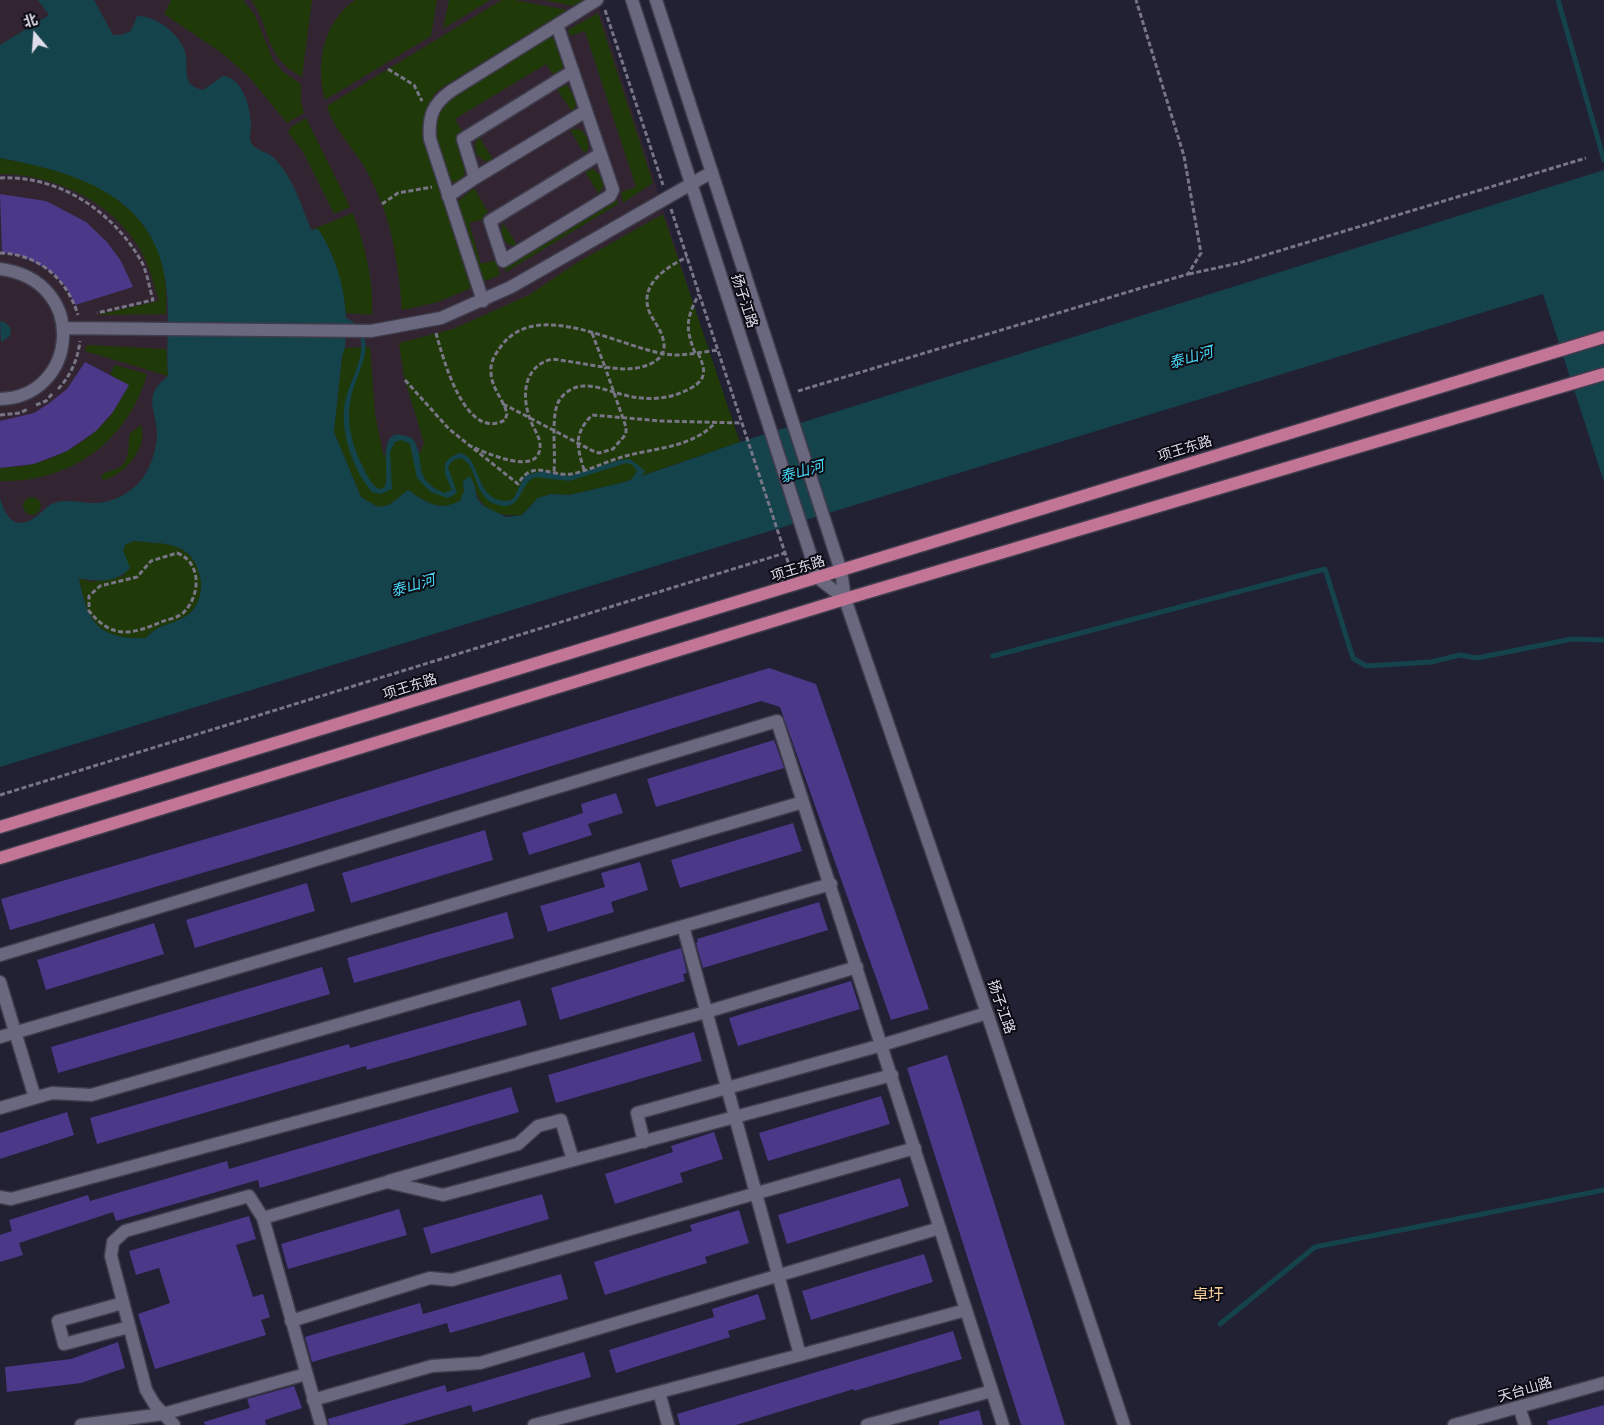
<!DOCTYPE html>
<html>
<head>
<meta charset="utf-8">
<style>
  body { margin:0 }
  #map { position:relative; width:1604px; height:1425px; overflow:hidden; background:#222033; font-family:Montserrat,"Noto Sans SC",sans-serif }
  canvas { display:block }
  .north { position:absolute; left:10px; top:10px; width:50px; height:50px; -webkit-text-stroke:4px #0c0b13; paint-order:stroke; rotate:342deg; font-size:14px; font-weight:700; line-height:20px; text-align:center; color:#dfddeb }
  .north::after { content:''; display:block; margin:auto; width:18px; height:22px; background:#dfddeb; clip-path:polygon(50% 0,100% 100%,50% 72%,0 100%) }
</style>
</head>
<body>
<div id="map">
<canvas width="1604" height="1425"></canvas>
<div class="north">北</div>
</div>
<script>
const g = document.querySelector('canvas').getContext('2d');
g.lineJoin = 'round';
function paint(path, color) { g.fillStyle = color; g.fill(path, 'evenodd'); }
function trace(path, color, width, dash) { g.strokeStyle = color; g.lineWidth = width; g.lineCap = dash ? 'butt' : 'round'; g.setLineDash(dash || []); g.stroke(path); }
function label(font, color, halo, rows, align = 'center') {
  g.font = font + ' Montserrat,"Noto Sans SC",sans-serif'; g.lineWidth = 4; g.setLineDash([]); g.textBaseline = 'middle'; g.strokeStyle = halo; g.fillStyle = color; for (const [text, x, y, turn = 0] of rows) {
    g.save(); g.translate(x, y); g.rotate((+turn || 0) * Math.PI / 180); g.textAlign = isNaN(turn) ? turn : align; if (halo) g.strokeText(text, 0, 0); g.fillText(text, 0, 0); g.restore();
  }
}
paint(new Path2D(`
  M0 0H597L738 443 0 662Z`), '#322531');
paint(new Path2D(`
  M171 0H243L255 15 273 60 282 71 301 84V102L304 113 287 123 249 77 222 53 164 14Z
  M251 0H312L302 77C295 73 288 69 283 63 266 47 266 19 251 0Z
  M355 0H437L431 36 325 100C315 63 323 23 355 0Z
  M449 0H490L443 29Z
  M502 0H514L567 10 441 88 434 95 424 116 422 136 471 288 438 302 402 310C398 259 391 213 365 168 353 147 333 129 327 106Z
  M544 0H583L573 6Z
  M598 13 653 183 623 203 621 192 636 187 585 31 570 36 568 30Z
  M550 36 557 42 564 66 554 76 546 64 455 119 462 131 457 141C462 155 473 174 456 183 437 178 431 132 437 114 439 110 443 105 446 101Z
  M567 85 577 101 573 113 557 89Z
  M306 118 350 207 334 214 303 152 288 132 291 127Z
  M579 129C587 133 589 141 588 150L584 153 570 130Z
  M479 137 494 161H484L476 154 475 144Z
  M0 158C60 169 128 185 157 246 167 267 166 292 166 314L96 315 159 301C154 284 149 266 141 251 113 202 55 174 0 174Z
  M593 169 601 176 604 185 599 194 585 172Z
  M474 188 488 212 483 216 484 219 469 223 481 264 496 260 500 275 485 281 482 280 456 203Z
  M617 199 618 204 506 272 505 268Z
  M353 213C365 246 374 281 372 315L346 313C342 284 335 254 318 229L311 230Z
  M663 214 740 442 621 483 569 495 551 494 538 498 522 515C497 517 479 510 474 484L463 481 464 491 460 501C438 512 427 502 408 490L389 505 378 507 361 497 334 432 342 356 345 348 370 347 375 414 384 458C388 442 393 429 413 439L417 452 420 453 424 443 404 377 399 343 453 329 529 295 578 262Z
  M503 223 517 245C508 246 504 242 501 233Z
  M87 345 166 349 168 376 85 351Z
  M115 365 147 374C128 442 69 483 0 481V467C41 470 89 445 113 412 119 404 123 394 128 385L110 375Z
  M141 425C149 447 124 476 103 480L101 476C105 471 110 472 116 469 132 463 127 445 130 433Z
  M23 506a9 9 0 1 1 18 0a9 9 0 1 1-18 0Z
  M134 541C167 544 194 541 201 581 202 592 199 604 191 612 176 626 161 621 146 638 97 640 87 621 79 578L92 582 124 576 125 558 123 550 126 544Z`), '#1f3908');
paint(new Path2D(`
  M38 0H94L113 35H121L131 31 137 16C155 15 180 34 185 52 190 69 179 84 203 90L223 76C242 77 251 108 251 125 251 132 248 138 252 144 258 152 270 152 277 161 294 181 302 206 311 230L318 229C335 254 345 288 346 318 384 336 357 369 351 398 346 420 351 441 360 461 365 471 370 484 379 489L384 488C393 478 371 418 413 439 427 461 410 478 444 493L452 490 445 474V463L451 457 459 453C480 455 475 494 499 500 505 501 509 502 514 498L524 477 529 474 544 471 569 476 620 460 630 459 645 471 642 476 740 442 1604 170V482L1543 294 0 767V498C9 530 25 529 46 508 59 495 81 504 97 503 113 502 127 494 138 484 148 474 156 452 157 438 158 410 140 398 168 376 166 345 170 314 166 284 155 195 75 172 0 158V45L49 15ZM346 326 359 332C366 353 355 372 348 391 336 423 351 467 372 492L381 494 392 489 390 452 395 442 401 440 410 444 417 478 431 492 448 498 457 493 448 467 453 460 461 458C479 466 472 498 498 505 523 511 518 485 535 477L569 481 626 463 633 465 637 471 631 480 621 483 569 495 551 494 538 498 522 515 506 517 482 505 477 498 474 484 470 476 463 481 464 491 460 501C438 512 426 502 408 490L389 505 378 507 361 497 334 432 342 356 345 348ZM134 541C167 544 194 541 201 581 202 592 199 604 191 612 176 626 161 621 146 638 97 640 87 621 79 578 95 582 118 583 130 568L123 550 126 544Z
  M0 321 6 323 11 329 10 336 1 342Z`), '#15434c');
trace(new Path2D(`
  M1558 0 1604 160
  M993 656 1325 569 1353 658 1366 666 1431 662 1460 655 1477 658 1572 639 1604 640
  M1220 1324 1315 1247 1604 1190`), '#15434c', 5);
paint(new Path2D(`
  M0 194 46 201 86 222 107 242 121 261 133 287 75 305 66 287 52 272 22 256 2 252Z
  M85 362 129 385 113 412 96 431 67 451 34 464 0 468V421L34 413 48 404 67 389Z
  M769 668 816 684 929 1009 891 1020 780 707 761 701 300 844 10 930 1 899 291 814Z
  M774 740 784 768 656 807 647 779Z
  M616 793 623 813 588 824 592 835 529 855 522 833 583 813 581 804Z
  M793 823 802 851 680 888 671 860Z
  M485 830 493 860 351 903 342 873Z
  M640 862 648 890 611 902 614 912 548 932 540 906 605 887 601 873Z
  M307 883 315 911 195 948 186 920Z
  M819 902 828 930 703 968 696 943 698 942 697 939Z
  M507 912 514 938 354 983 347 958Z
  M154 923 164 954 46 990 37 960Z
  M681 948 687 973 683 974 685 981 560 1020 551 988Z
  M322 967 330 994 58 1073 51 1047Z
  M851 981 860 1009 738 1046 729 1018Z
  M520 1000 527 1025 367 1070 366 1066 97 1144 90 1118 349 1044 350 1048Z
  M694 1032 702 1061 556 1103 548 1075Z
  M947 1055 1065 1425H1021L907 1068Z
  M511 1087 519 1112 260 1188 258 1180 116 1221 113 1212 19 1243 23 1255 0 1262V1235L12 1231 9 1220 88 1195 90 1201 227 1161 229 1169Z
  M881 1096 890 1124 768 1161 759 1133Z
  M67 1112 74 1135 0 1159V1133Z
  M714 1132 723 1159 680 1173 683 1182 615 1204 605 1174 673 1152 671 1146Z
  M900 1178 909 1206 787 1244 778 1215Z
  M542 1194 549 1219 431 1254 423 1228Z
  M399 1209 407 1235 288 1269 281 1244Z
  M739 1210 749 1243 705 1257 707 1263 605 1295 594 1262 692 1231 690 1225Z
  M249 1216 256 1239 236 1245 253 1297 263 1294 270 1317 261 1320 266 1335 155 1369 138 1314 170 1303 159 1268 136 1275 129 1251Z
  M924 1254 933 1282 811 1320 802 1291Z
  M561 1274 568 1299 450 1333 447 1323 312 1362 305 1337 420 1303 423 1314Z
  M758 1294 766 1319 728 1331 730 1337 616 1373 609 1350 714 1317 712 1309Z
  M953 1331 962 1359 854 1391V1389L736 1425H680L677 1414Z
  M118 1342 125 1368 81 1383 7 1392 5 1367 71 1359Z
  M584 1352 591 1377 473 1412 471 1405 402 1425H329L328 1419 445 1385 447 1392Z
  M294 1386 302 1408 265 1420 266 1425H205L204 1422 250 1408 247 1399Z
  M1604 1405V1425H1548L1547 1421Z
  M979 1410 983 1425H939V1421Z`), '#4b3888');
const minor = new Path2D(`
  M632 0 818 578 845 599
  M656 0 841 571 845 599 987 1013 1124 1425
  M557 25 613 190 610 196 503 261 490 221 600 154
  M573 71 463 139 475 178 586 111
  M448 196 475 178
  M0 269C91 281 77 398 0 399
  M483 301 430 139C428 116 433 104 451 91L597 0
  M63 328 371 331 441 318 511 287 712 172
  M0 955 777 721 1003 1425
  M0 982 35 1098
  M0 1037 803 802
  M0 1108 52 1093 91 1095 831 884
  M644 1142 637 1113 882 1045 987 1013
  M389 1181 518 1144 538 1126 561 1120 573 1160
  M0 1197 11 1199 706 1012 857 967
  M263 1218 387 1182 443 1195 892 1075
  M123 1303 58 1321 64 1344 129 1327
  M291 1321 430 1278 452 1280 915 1148
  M800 1355 966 1310
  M659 1392 668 1425
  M313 1400 432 1366 480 1363 940 1228
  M1519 1407 1525 1425
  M81 1425 163 1414 306 1374
  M174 1425 155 1405 146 1390 111 1256 113 1242 125 1231 249 1196 263 1218 321 1425
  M534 1425 800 1355 683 926
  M867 1425 992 1391
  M1454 1425 1604 1383`);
const major = new Path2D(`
  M0 827 1604 337
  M0 858 845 599 1604 374`);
trace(minor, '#3f3c4c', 15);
trace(major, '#3f3c4c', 15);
trace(new Path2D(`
  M605 10 663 185
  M388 69 414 85 422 101
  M0 178C58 175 111 210 140 259 147 270 149 287 153 300L97 313
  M382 204 398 193 432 187
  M671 209 791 571
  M0 253C39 254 67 279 78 315
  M1189 274 1239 263 1586 158
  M436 333C443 358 465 442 505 420L507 414C504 400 491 388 491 372 490 361 496 353 502 345 538 298 620 347 665 354 682 357 700 352 718 350
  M592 333 605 367
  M695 353C685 327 686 319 699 294
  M405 380 449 429 518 484C533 458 550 477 571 474 588 471 605 462 622 457 653 448 692 448 715 423
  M58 389C70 377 78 359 80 341
  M798 391 1188 274 1201 253 1184 156 1136 0
  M503 404 530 418
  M36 405 46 401 53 393
  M0 415 20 413 28 409
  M468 445C482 451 542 480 540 444 539 435 533 428 530 419 521 395 524 366 552 359 577 362 601 368 625 369 642 369 670 362 663 339 661 329 653 321 649 311 639 284 667 267 687 257
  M584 470C577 446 573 435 592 415L661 421 742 423
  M554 471C556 452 550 413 560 399 565 392 575 386 583 386 594 385 606 390 617 393 642 401 668 401 691 388 708 379 705 368 698 353
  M177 553C201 562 201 593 185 611 179 618 169 619 161 622 131 635 112 639 89 611V596L100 586 137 577 151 561Z
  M0 795 785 553`), '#777586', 3, [5, 2.5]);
trace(minor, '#6a687f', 12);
trace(major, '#c37596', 12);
trace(new Path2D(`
  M530 418 593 451 599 453 613 449 626 434V427L605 367`), '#777586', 3, [5, 2.5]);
label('14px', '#dfddeb', '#0c0b13', [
  ["扬子江路",744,301,72],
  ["项王东路",1185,449,-17],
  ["项王东路",798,569,-17],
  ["项王东路",410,687,-17],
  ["扬子江路",1001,1007,71],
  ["天台山路",1525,1390,-16]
]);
label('italic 15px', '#48d9f7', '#0c0b13', [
  ["泰山河",1191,358,-16],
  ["泰山河",802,472,-16],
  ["泰山河",413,586,-16]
]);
label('16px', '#f9d39e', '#0c0b13', [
  ["卓圩",1208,1295]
]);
</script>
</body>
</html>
